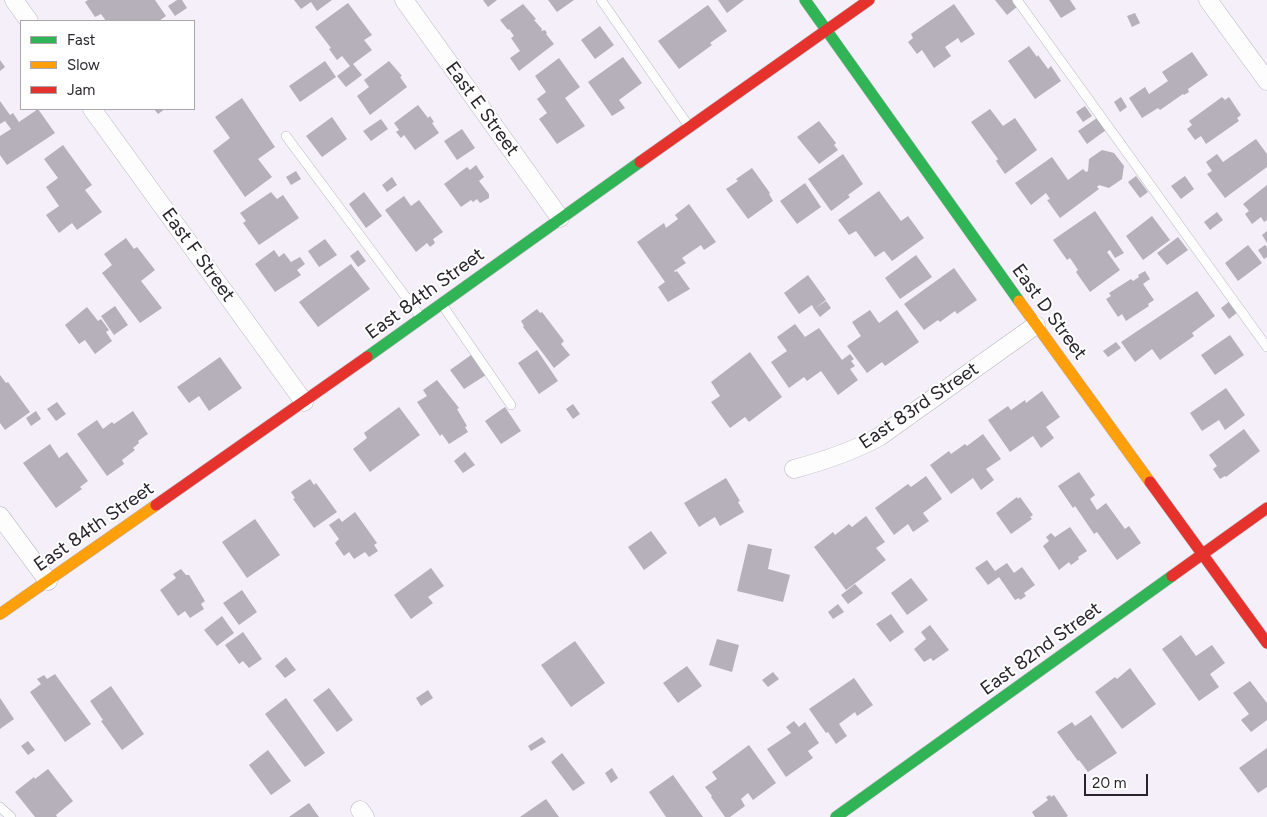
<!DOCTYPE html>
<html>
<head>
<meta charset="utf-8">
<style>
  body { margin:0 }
  #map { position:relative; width:1267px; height:817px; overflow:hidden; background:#f4eff9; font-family:Figtree,sans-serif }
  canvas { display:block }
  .legend { position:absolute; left:20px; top:20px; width:175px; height:90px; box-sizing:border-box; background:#fff; border:1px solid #a9a7ab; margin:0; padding:6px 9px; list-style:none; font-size:15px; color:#28242c }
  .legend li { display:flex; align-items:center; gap:10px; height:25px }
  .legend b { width:25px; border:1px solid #a9a7ab }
  .scale { position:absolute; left:1084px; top:774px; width:64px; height:22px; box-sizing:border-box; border:2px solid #28242c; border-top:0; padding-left:6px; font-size:15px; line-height:18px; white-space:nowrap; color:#28242c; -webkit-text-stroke:4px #fff; paint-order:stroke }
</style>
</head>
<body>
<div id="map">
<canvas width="1267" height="817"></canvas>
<ul class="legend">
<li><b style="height:6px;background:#30b455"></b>Fast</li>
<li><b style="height:6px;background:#ff9f0a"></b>Slow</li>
<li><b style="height:6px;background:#e5322d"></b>Jam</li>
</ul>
<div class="scale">20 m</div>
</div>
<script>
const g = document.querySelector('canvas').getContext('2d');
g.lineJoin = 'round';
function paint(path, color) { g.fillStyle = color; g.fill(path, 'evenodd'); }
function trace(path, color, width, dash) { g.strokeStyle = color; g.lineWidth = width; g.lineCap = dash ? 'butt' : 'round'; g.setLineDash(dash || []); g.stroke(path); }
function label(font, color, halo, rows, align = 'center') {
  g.font = font + ' Figtree,sans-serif'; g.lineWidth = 4; g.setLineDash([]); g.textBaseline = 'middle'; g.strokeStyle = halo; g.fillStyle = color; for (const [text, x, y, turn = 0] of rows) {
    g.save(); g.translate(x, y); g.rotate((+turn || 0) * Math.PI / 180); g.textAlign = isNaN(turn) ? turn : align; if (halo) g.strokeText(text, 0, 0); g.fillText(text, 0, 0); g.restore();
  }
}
paint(new Path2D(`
  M88 0H155L166 16 159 21H106L101 14 95 17 85 2Z
  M177 0H182L187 8 175 16 168 6Z
  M294 0H332L317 11 311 2 301 9Z
  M483 0H497L488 7Z
  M548 0H574L557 12Z
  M718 0H744L727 13Z
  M995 0H1013L1018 6 1007 15Z
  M1049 0H1070L1076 9 1061 18Z
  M348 3 372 35 364 40 372 50 353 64 362 75 346 87 337 76 350 66 342 56 337 60 329 49 331 48 315 27Z
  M523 4 536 19 534 20 542 29 541 31 545 30 547 33 546 34 554 44 519 71 510 58 520 51 511 38 514 36 509 29 508 30 500 20Z
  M954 4 975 34 961 43 958 38 945 47 951 56 934 68 922 50 917 54 908 42 913 38 911 34Z
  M708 5 727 31 710 43 712 45 679 69 658 41Z
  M1135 13 1140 23 1132 27 1127 16Z
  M600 26 614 45 595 59 581 40Z
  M1029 46 1037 57 1038 55 1048 69 1051 66 1061 81 1035 99 1008 61Z
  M1192 52 1208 75 1188 89 1189 92 1184 95 1183 94 1160 110 1158 108 1142 118 1129 98 1145 87 1149 94 1168 81 1162 72Z
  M623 57 642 83 619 100 625 108 612 116 588 82Z
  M559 58 580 87 565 98 585 126 557 144 539 119 547 113 537 99 546 92 535 76Z
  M0 60 5 67 0 71Z
  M325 61 336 77 300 102 289 86Z
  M389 61 402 76 400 77 407 87 370 115 357 96 369 87 364 80Z
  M1121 97 1127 107 1120 112 1114 102Z
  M1222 97 1225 100 1229 97 1241 115 1237 118 1239 121 1206 144 1201 136 1195 140 1187 129 1192 125 1189 121Z
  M242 98 275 147 258 159 272 177 245 197 213 151 230 138 215 117Z
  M0 101 10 115 13 113 19 122 38 109 55 133 7 165 0 155V136L11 129 5 121 0 124Z
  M418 105 428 118 430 116 434 122 432 123 439 133 415 150 404 135 401 138 396 132 399 130 394 123Z
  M1085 106 1092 116 1083 122 1076 112Z
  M154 109H165L158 114Z
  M990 109 1003 126 1015 118 1037 150 1005 174 996 161 998 159 971 122Z
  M332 117 347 139 322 157 306 136Z
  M1097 118 1106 130 1087 144 1078 131Z
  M381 119 388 129 371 141 363 131Z
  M819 121 836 143 834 145 838 150 819 164 797 137Z
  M462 129 475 148 457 160 444 141Z
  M1256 139 1267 154V167L1225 198 1207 174 1212 171 1206 162 1217 154 1223 162Z
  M63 145 92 185 85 190 102 212 77 230 72 223 59 233 46 215 59 206 46 187 58 178 44 159Z
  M1102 150 1114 153 1124 166 1122 179 1109 188 1099 185 1097 187 1099 189 1060 218 1047 200 1050 199 1046 193 1031 205 1015 183 1052 157 1068 180 1083 169 1086 172 1088 171 1089 159Z
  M843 154 863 184 848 195 850 197 831 211 808 179Z
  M476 165 484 177 479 181 489 194V198L480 203 477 199 473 202 471 200 461 207 444 184 467 167 470 170Z
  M752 168 770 193 769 194 773 201 748 219 726 189 738 181 736 179Z
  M296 171 301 179 291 185 286 177Z
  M1136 176 1148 192 1140 198 1128 182Z
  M1185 176 1194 189 1181 199 1171 186Z
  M392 177 397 185 387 192 382 185Z
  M805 183 821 207 797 224 780 201Z
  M1267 185V220L1264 222 1261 217 1252 224 1245 214 1249 211 1243 204Z
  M879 191 901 221 908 216 924 238 892 261 884 251 875 257 856 231 849 235 838 220Z
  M271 192 277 199 283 195 299 218 259 245 243 223 246 221 240 213Z
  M364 192 382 216 366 228 349 204Z
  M404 196 411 206 419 200 443 232 433 239 435 243 430 247 427 243 416 252 385 210Z
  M689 204 716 242 704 250 701 245 682 258 686 263 674 271 675 272 677 271 690 289 668 302 658 287 665 282 637 242 664 223 666 228 678 219 675 215Z
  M1095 211 1124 253 1115 258 1110 250 1107 252 1120 270 1090 292 1076 272 1078 270 1070 258 1067 260 1053 240Z
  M1217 212 1223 220 1210 230 1204 222Z
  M1152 216 1170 240 1143 260 1126 236Z
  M1267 231V243L1262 235Z
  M1178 237 1188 250 1167 265 1157 253Z
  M126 238 134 249 137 247 155 270 141 281 162 308 140 323 102 273 112 265 104 254Z
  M325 239 337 255 319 267 308 251Z
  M1248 245 1262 263 1238 281 1225 263Z
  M1265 245 1267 247V257L1264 259 1258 250Z
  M274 250 279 257 284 253 291 262 300 257 305 264 297 270 301 275 275 292 255 264Z
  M358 250 366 261 358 267 350 256Z
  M916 255 932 277 900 299 885 278Z
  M351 264 370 289 318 327 299 302Z
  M954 268 977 300 957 314 955 311 940 322 938 320 924 330 904 304Z
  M1145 271 1150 279 1143 284 1154 300 1148 304 1149 306 1126 321 1122 314 1118 317 1106 299 1111 296 1109 293 1131 279 1133 281 1139 277 1138 275Z
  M808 275 826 300 814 309 812 305 799 314 784 293Z
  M1197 291 1215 316 1192 333 1194 336 1160 360 1152 349 1135 362 1121 342Z
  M826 301 831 308 820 317 814 309Z
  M1230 301 1238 312 1229 319 1221 308Z
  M115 306 128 325 114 335 101 316Z
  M87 307 98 321 101 319 109 330 106 332 112 341 95 354 85 340 79 344 65 325Z
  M537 309 540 313 542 312 564 341 561 344 570 355 554 368 523 327 524 326 521 321Z
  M870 310 879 323 897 310 919 342 885 366 882 362 867 373 847 346 861 336 852 322Z
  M795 324 805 337 819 328 842 360 850 354 854 359 851 361 855 366 850 369 858 380 838 395 821 371 807 381 804 377 789 388 771 362 787 351 777 337Z
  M1230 335 1244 355 1215 375 1201 355Z
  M1116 342 1121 348 1108 357 1103 351Z
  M537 350 558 381 539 394 518 363Z
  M750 352 782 397 749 422 745 417 730 428 711 402 720 396 711 382Z
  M471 355 486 375 464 389 450 370Z
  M220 357 242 388 209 411 199 396 189 403 177 387Z
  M0 375 6 383 8 382 30 412 5 430 0 423Z
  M437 380 459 408 457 409 467 426 465 427 468 432 449 444 442 434 440 436 417 402 427 396 423 390Z
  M1226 388 1245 415 1225 430 1219 420 1202 431 1190 413Z
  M1042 391 1060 417 1046 427 1054 438 1041 448 1033 436 1010 452 988 420 1008 406 1011 410 1025 400 1026 403Z
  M57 402 66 414 56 421 47 409Z
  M573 404 580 414 573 419 566 409Z
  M399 407 420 435 370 472 353 449 367 438 364 433Z
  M505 407 521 431 501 444 485 421Z
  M36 411 41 419 31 426 26 418Z
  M133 411 148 434 138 441 139 443 133 448 135 450 122 460 124 464 107 476 77 434 97 420 103 429 112 422 114 424Z
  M1244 429 1260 451 1226 477 1225 476 1220 479 1213 469 1217 466 1209 455Z
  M983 434 1001 459 986 469 994 480 981 490 973 478 951 494 930 465 949 451 951 454 965 444 967 446Z
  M50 444 59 458 67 452 88 481 80 487 82 489 56 508 23 463Z
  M465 452 475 465 463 473 454 461Z
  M1079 472 1095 495 1090 499 1097 510 1106 503 1125 529 1129 526 1141 543 1117 560 1097 532 1094 534 1075 506 1073 508 1058 486Z
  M926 476 942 499 923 513 929 521 913 532 908 524 894 535 875 508 908 484 911 487Z
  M726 478 740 501 738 502 744 512 720 526 715 517 699 527 684 503Z
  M310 479 314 485 316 483 337 512 314 528 293 499 295 498 291 492Z
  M1017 497 1018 499 1020 497 1033 515 1030 517 1032 519 1011 534 996 513Z
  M355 512 377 543 374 545 378 551 369 557 365 552 354 559 349 552 344 556 335 543 339 539 329 525 339 518 342 522Z
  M866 516 885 542 876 548 886 560 846 590 814 547 833 532 835 535 849 524 852 527Z
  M255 519 280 555 247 578 222 542Z
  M1070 527 1087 551 1078 557 1079 559 1071 565 1069 562 1059 570 1043 546 1049 541 1046 537 1051 533 1055 537Z
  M651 531 667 553 644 570 628 547Z
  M748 544 772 549 768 569 790 575 783 602 737 591Z
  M987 560 995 571 1007 563 1014 573 1022 567 1035 585 1024 593 1026 596 1020 600 1019 598 1015 600 999 577 988 585 975 568Z
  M431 568 444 586 428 597 433 603 411 619 394 595Z
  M181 569 186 575H189L205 601 201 604 204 609 190 618 185 611 178 616 160 590 176 578 173 574Z
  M911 578 928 600 907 615 891 593Z
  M855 584 863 593 848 604 841 595Z
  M242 590 257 612 239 625 223 603Z
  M838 604 844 612 833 619 828 612Z
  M891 614 904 632 890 642 876 624Z
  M222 616 234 633 217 646 204 630Z
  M930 625 949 650 933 661 931 658 924 662 914 649 926 639 921 632Z
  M243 632 262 659 249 668 243 661 239 664 225 645Z
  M1181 635 1196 656 1212 645 1225 663 1210 674 1219 687 1199 701 1162 649Z
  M717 639 739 645 732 672 709 665Z
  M575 641 605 683 571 707 541 665Z
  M286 657 296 670 285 678 275 666Z
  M687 666 702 686 678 703 663 683Z
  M1130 668 1156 704 1122 729 1095 692 1115 677 1117 679Z
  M773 672 779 679 768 687 762 680Z
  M55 674 91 724 65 742 30 692 41 684 37 679 44 675 47 679Z
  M854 678 873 705 857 716 855 712 839 724 847 736 836 744 828 732 826 733 809 709Z
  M1250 681 1267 703V720L1251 732 1241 720 1249 714 1233 693Z
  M111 686 144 734 122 750 101 721 103 720 90 701Z
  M329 688 353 720 337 732 313 700Z
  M428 690 433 698 421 706 416 698Z
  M0 698 14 719 0 729Z
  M286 698 325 753 305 767 265 714Z
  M1091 715 1117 753 1088 772 1079 760 1078 761 1057 732 1072 722 1075 726Z
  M794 721 799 727 805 722 819 743 808 751 813 758 786 777 767 749 791 733 786 727Z
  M542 737 546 742 531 751 528 746Z
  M28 741 35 750 28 755 21 746Z
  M749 745 776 783 753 800 748 793 741 799 745 806 730 817H725L711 797 712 796 705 787 717 779 712 772Z
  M1267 748V787L1258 793 1239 768Z
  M268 750 291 781 271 795 249 765Z
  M562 753 585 783 573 791 551 762Z
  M612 768 618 778 611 783 605 773Z
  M48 769 73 801 56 815 57 817H35L15 792 34 777 35 779Z
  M673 775 703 817H666L649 792Z
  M1050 795 1051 797 1054 795 1068 816 1066 817H1035L1032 812 1048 800 1046 797Z
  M546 799 559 817H520Z
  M309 803 319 817H289Z`), '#b5b0b9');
const lane = new Path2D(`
  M601 0 688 125
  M1017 0 1267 347
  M286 136 420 316
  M443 306 511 405
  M0 807 11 817`);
const street = new Path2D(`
  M14 0 29 21
  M404 0 560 218
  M1208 0 1267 81
  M92 109 304 402
  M794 469C824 461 851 452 879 437L1036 325
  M0 516 48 581
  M360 810 365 817`);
const fast = new Path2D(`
  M805 0 1019 301
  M367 357 640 162
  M836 817 1172 576`);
const slow = new Path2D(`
  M1019 301 1150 482
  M0 614 156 505`);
const jam = new Path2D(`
  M640 162 869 0
  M1150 482 1267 643
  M156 505 367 357
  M1172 576 1267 508`);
trace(lane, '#bbb6bf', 10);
trace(street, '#bbb6bf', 19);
trace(fast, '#bbb6bf', 12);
trace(slow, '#bbb6bf', 12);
trace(jam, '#bbb6bf', 12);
trace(lane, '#fdfdfe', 9);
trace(street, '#fdfdfe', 18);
trace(fast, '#30b455', 11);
trace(slow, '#ff9f0a', 11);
trace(jam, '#e5322d', 11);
label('19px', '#28242c', '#fff', [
  ["East E Street",482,109,54],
  ["East F Street",198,255,54],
  ["East 84th Street",425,294,-36],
  ["East D Street",1049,312,54],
  ["East 83rd Street",919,406,-34],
  ["East 84th Street",94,527,-35],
  ["East 82nd Street",1041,649,-36]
]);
</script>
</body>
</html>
